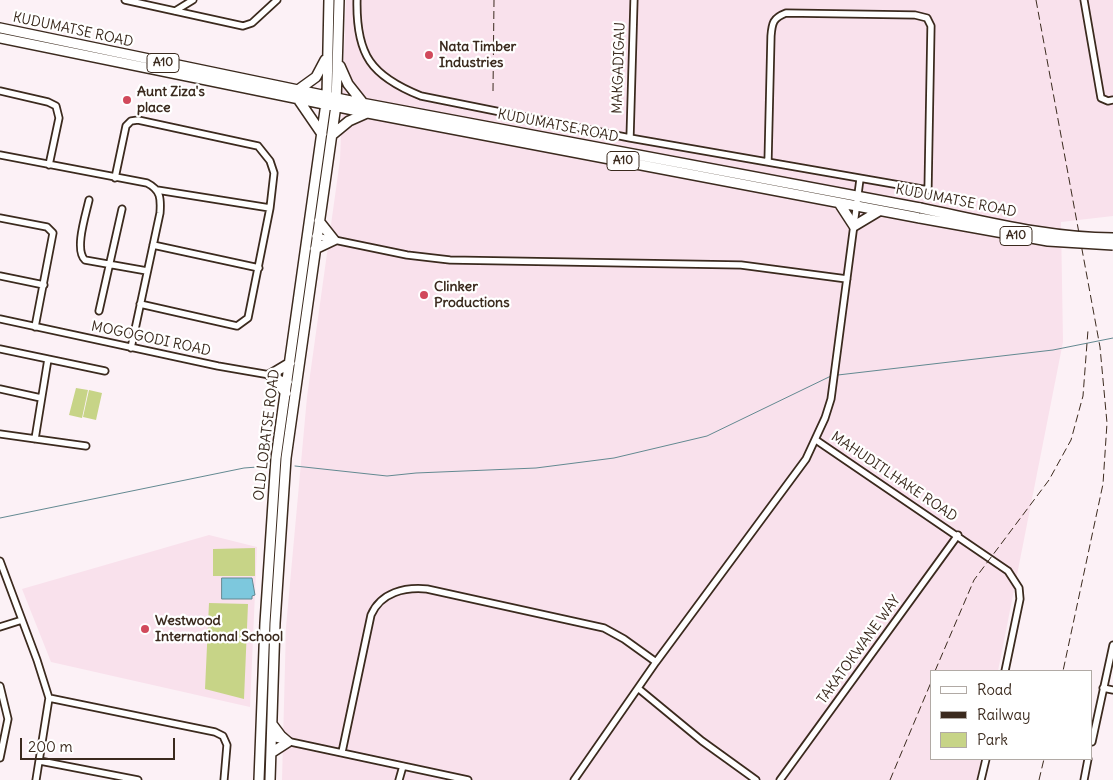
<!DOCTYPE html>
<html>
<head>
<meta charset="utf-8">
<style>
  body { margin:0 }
  #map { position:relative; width:1113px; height:780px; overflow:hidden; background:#fcf1f6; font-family:Delius,sans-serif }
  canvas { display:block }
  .legend { position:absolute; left:930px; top:670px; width:162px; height:90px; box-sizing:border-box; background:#fff; border:1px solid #b1aaa5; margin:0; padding:6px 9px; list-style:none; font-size:15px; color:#3b2a1e }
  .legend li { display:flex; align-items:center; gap:10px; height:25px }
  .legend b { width:25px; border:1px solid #b1aaa5 }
  .scale { position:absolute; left:20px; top:738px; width:155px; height:22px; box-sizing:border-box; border:2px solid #3b2a1e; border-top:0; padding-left:6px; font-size:15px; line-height:18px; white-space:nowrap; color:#3b2a1e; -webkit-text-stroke:4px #fff; paint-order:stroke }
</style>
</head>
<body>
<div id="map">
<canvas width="1113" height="780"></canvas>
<ul class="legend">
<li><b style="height:6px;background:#fff"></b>Road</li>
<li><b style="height:6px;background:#3b2a1e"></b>Railway</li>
<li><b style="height:14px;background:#c7d487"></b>Park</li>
</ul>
<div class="scale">200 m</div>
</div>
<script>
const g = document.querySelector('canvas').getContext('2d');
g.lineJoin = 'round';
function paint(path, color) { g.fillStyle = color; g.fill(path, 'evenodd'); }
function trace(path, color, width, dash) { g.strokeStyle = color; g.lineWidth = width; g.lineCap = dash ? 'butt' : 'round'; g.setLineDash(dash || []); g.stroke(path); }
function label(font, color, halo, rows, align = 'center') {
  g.font = font + ' Delius,sans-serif'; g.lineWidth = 4.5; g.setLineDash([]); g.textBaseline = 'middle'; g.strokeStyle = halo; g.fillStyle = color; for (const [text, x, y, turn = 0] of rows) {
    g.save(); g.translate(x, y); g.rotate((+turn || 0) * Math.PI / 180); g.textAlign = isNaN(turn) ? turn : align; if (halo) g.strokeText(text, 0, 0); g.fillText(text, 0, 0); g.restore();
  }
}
paint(new Path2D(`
  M346 0H1113V216L1061 222 1063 342 998 671H932V759H981L977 780H282L286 627 307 397 340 160Z
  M209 535 257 547 250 707 51 662 22 589Z`), '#f9e1ec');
paint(new Path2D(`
  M76 388 88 390 82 418 69 415Z
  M89 390 102 393 96 420 83 417Z
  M255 548V576H213V549Z
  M209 603 248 604 244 699 205 689Z`), '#c7d487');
const water = new Path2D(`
  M222 578H252L255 595 252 596V599H222Z`);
paint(water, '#7dc8dd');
trace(water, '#638991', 1);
trace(new Path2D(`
  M838 375 1053 350 1113 338
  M295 466 387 476 416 473 536 468 614 458 707 436 831 376
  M0 518 244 468 271 466`), '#638991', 1);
const minor = new Path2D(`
  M125 0 243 26 252 23 277 0
  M357 0C356 55 371 76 421 96L630 138 928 190 931 26 927 18 915 15 786 13C773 18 772 23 771 36L768 162
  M1084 0 1101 98 1108 101 1113 100
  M175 11 193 0
  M0 91 48 102 56 106 59 118 49 165
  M630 138 634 0
  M0 155 147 183C161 190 161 199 160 213L131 348
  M115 178 126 126 131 121 138 120 258 146 270 161 274 173 270 208 248 318 237 326 140 304
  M157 190 270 208
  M89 200C86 214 74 250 85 260L147 271
  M0 218 47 227 53 233 35 327
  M315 236 407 255 450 260 741 265 847 279
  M153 245 259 268
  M0 276 44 285
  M99 311 122 209
  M0 319 218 366 270 375 289 382
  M0 349 105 371
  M0 389 41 398
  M0 434 86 446
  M35 439 48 359
  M816 440 1008 571 1019 588 1020 599 1005 671
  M0 561 37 660 49 698 36 780
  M0 627 22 620
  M0 686 8 719 0 758
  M1103 688 1113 690
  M639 689 702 741 756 780
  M49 698 215 732 223 736 227 745 224 780
  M272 738 468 780
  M1092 742 1113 645
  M342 752 371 615C381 592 405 587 427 589L604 628 624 639 656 662
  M40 761 138 780
  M399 780 403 766
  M574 780 656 662 806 459 825 418 831 399 860 179
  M780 780 958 535
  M981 780 986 759
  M1084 780 1088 759`);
const primary = new Path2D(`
  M0 28 351 101 920 208
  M0 38 368 113 920 218
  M340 66 348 84 363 103
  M298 90 316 77 325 60
  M298 99 322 134
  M332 135 349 121 367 113
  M839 203 854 226 879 211
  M315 249 334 240 319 221
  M286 393 270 375 290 363
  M271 753 288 742 281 736 272 724
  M259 780 265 623 276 458 327 96 329 0
  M270 780 275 623 286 458 336 105 339 0`);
trace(minor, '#3b2a1e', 9);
trace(primary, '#3b2a1e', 12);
trace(minor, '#fff', 5.5);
trace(primary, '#fff', 9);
trace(new Path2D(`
  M1036 0 1100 347 1107 423 1103 484 1063 671
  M493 91 494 0
  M935 671 974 580 1049 480 1071 440 1083 396 1088 330
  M890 780 932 680
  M1039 780 1044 759`), '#3b2a1e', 1, [8, 4]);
const primaryBridge = new Path2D(`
  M920 208C984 221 1048 238 1113 238
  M920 218 1048 241 1113 245`);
trace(primaryBridge, '#3b2a1e', 12, []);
trace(primaryBridge, '#fff', 9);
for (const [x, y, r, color] of [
  [429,55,5,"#d1495b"],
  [127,100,5,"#d1495b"],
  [424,295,5,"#d1495b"],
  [145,629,5,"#d1495b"]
]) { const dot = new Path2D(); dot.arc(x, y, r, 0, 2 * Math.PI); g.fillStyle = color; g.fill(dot); trace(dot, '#fff', 2); }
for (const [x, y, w] of [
  [163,63,32],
  [623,161,32],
  [1016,236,32]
]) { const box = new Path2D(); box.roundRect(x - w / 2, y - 9.5, w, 19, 4); g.fillStyle = '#fff'; g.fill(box); trace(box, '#3b2a1e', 1); }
label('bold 12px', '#3b2a1e', null, [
  ["A10",163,63],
  ["A10",623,161],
  ["A10",1016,236]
]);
label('14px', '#3b2a1e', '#fff', [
  ["KUDUMATSE ROAD",73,30,12],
  ["MAKGADIGAU",619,68,-88],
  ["KUDUMATSE ROAD",558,126,11],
  ["KUDUMATSE ROAD",956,201,11],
  ["MOGOGODI ROAD",151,339,12],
  ["OLD LOBATSE ROAD",267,435,-83],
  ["MAHUDITLHAKE ROAD",894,477,34],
  ["TAKATOKWANE WAY",859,650,-54]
]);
label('bold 14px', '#3b2a1e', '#fff', [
  ["Nata Timber",439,47],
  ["Industries",439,63],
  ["Aunt Ziza's",137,92],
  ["place",137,108],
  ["Clinker",434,287],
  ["Productions",434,303],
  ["Westwood",155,621],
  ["International School",155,637]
], 'left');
</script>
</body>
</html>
